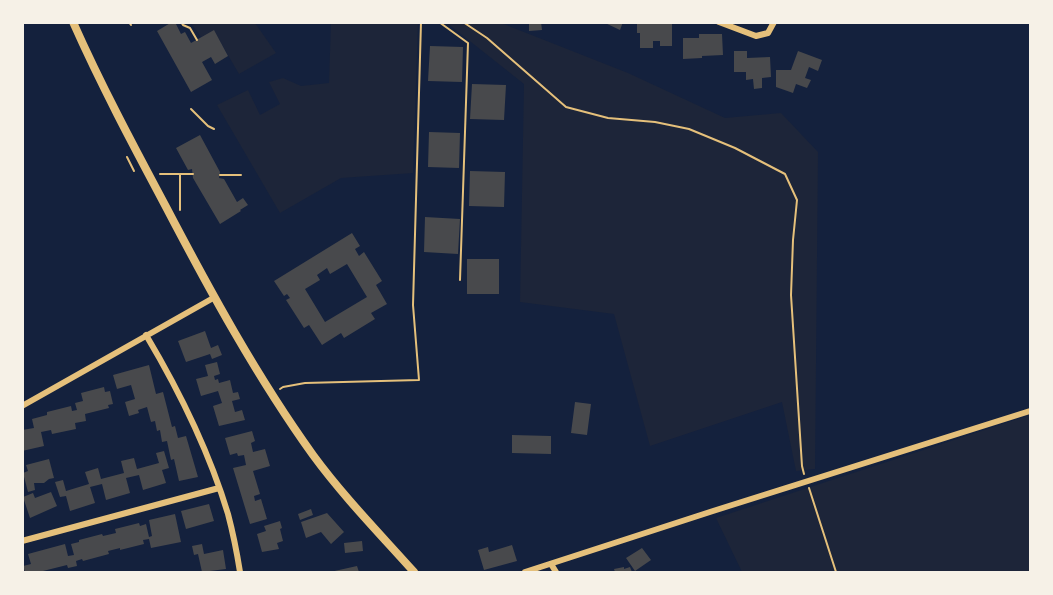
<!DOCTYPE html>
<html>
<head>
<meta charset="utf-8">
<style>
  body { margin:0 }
  #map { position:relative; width:1053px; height:595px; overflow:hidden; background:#14213d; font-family:"Nunito Sans",sans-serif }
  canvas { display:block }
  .frame { position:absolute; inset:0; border:24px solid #f6f1e7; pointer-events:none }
</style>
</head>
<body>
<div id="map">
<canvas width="1053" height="595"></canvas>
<div class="frame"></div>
</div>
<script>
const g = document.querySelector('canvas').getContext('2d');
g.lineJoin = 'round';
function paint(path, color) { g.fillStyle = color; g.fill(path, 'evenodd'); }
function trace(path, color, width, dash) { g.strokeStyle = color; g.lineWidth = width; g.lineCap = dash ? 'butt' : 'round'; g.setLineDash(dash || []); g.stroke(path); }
paint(new Path2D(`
  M191 23H255L276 53 239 74 214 31 201 37Z
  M331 23H418L413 173 341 178 280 213 217 105 248 90 260 115 280 104 269 82 283 78 301 86 329 83Z
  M447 23H501L628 73 725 118 781 113 818 152 815 469 796 471 782 402 650 446 614 314 520 302 524 84Z
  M1030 415V572H742L716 518Z`), '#1d2539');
paint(new Path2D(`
  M172 22H175L181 34 185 32 191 43 214 30 228 56 215 64 211 57 202 62 212 80 191 92 157 31Z
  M529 22H541L542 30 529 31Z
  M603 22H623L620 30Z
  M637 22H672V46H660V41H653V48H640V33H637Z
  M699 34H722L723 55 702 56V58L683 59V38H699Z
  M430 46 463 47 462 82 428 81Z
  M734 51H747V58L770 57 771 77 762 78V88L754 89 753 79 746 80V72H734Z
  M798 51 822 60 818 71 809 67 805 78 811 80 807 88 796 84 793 93 776 87V70H791Z
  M472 84 506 85 504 120 470 119Z
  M429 132 460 133 459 168 428 167Z
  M200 135 220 172 219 178 224 179 237 202 243 198 248 205 240 210 241 211 220 224 193 178 192 169 188 170 176 148Z
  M470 171 505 172 504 207 469 206Z
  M425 217 460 219 458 254 424 252Z
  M352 233 360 246 355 249 359 256 364 252 382 281 376 285 387 304 371 313 375 319 344 338 341 333 322 345 309 325 304 328 286 300 290 298 287 294 284 296 274 281ZM347 264 367 297 325 322 305 289 320 280 317 275 327 268 330 274Z
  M467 259H499V294H467Z
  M205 331 211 348 218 345 222 355 212 359 210 354 186 362 178 341Z
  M217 362 220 374 214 376 215 380 218 379 219 383 230 380 233 393 238 392 240 399 232 401 235 412 242 410 245 420 219 426 213 406 222 403 218 391 201 396 196 379 208 376 205 365Z
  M149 365 156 394 163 392 172 427 175 426 178 438 186 436 198 477 179 481 174 459 171 460 167 441 162 442 160 430 157 431 155 421 151 422 147 407 138 410 139 413 129 416 125 402 135 399 131 385 117 389 113 375Z
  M104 387 105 392 110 391 113 404 108 405 109 408 85 414 86 421 75 423 76 429 52 434 51 430 41 432 44 446 22 451V430L34 428 32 419 47 415V412L71 406 72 411 77 410 75 403 83 401 81 393Z
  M575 402 591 404 587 435 571 433Z
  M252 431 255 441 251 443 253 452 265 449 270 466 253 471 260 494 254 496 255 501 261 499 267 519 250 524 233 468 246 465 244 455 238 456 237 453 230 455 225 438Z
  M512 435 551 436V454L512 453Z
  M164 451 169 468 162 470 166 483 143 490 139 475 126 478 130 493 106 500 102 484 90 487 95 503 70 511 66 496 60 497 55 482 63 480 66 491 89 484 85 472 98 468 101 479 124 473 121 461 134 458 137 469 159 463 156 453Z
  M49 459 54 478 49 479 44 483H34L35 490 28 492 23 473 28 471 26 465Z
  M51 492 57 506 30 518 23 497 33 493 35 498Z
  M209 504 214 521 186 529 181 511Z
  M311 509 313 515 300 520 298 514Z
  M327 513 344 532 331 544 321 532 306 538 301 522Z
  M175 514 181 542 151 548 149 539 143 540 144 544 120 550V548L108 551 109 554 83 561 82 559 76 561 77 566 68 568 67 565 39 572H25L23 566 31 564 28 554 65 544 68 556 74 555 71 544 79 542V540L102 534 103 536 116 533 115 529 139 523 140 526 146 524 149 537 152 536 149 520Z
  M280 521 282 528 280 529 283 541 277 543 279 549 262 552 257 534 266 531 264 526Z
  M362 541 363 551 345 553 344 543Z
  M202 544 204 554 223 550 226 569 202 572 198 554 194 555 192 546Z
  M512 545 517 561 484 570 478 550 488 547 489 552Z
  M642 548 651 560 635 571 626 558Z
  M357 566 359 572H330Z
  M624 567V569L630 567 632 572H615L614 569Z`), '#48494c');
trace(new Path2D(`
  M129 22 131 25
  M181 22 183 25 190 28 197 40
  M439 22 468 43 460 280
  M463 22 487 38 566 107 608 118 655 122 689 129 735 148 785 174 797 200 793 240 791 295 802 466 804 474
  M191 109 208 126 214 129
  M127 157 134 171
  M160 174H179
  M220 175H241
  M180 210V174H193
  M280 389 283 387 305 383 419 380 413 305 421 22
  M809 488 836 572`), '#e5c07b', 2);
trace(new Path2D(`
  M719 22 756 36 768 33 774 22
  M146 335C180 392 209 451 228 514 233 533 237 553 240 572
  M22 406 215 297
  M22 541 219 488
  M551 564 556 572
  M525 572 713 511 1030 411`), '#e5c07b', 6);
trace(new Path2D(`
  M73 22C101 85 133 145 165 205 210 291 257 377 313 455 343 496 380 534 414 572`), '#e5c07b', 8);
</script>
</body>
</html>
